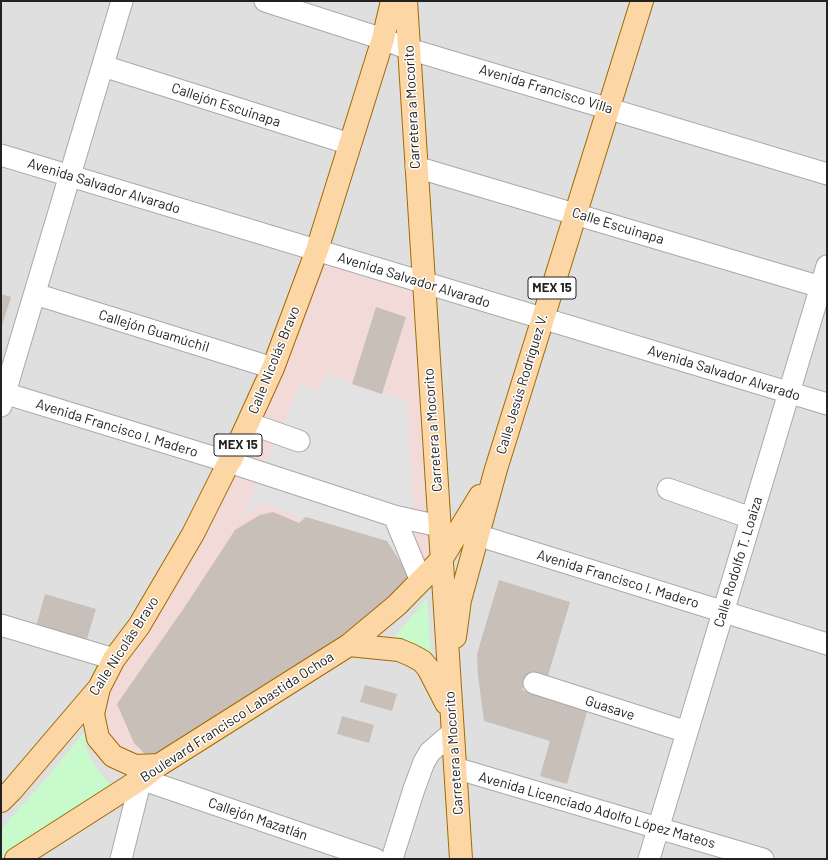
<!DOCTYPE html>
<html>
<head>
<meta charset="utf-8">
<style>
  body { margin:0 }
  #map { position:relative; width:828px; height:860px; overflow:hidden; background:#f2efe9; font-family:Barlow,sans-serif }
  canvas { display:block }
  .frame { position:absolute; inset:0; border:2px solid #222; pointer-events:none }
</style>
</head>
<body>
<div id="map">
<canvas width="828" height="860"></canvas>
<div class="frame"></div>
</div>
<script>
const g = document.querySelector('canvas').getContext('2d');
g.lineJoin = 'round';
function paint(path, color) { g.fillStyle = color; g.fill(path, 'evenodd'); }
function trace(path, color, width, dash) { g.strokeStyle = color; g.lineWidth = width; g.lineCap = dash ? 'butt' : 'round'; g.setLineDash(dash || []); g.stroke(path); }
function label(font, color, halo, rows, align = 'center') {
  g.font = font + ' Barlow,sans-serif'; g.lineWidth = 3; g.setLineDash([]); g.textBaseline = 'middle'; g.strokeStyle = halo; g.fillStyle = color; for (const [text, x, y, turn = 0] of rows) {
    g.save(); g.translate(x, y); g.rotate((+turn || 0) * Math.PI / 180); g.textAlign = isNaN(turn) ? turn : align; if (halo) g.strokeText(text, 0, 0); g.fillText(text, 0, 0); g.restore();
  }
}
paint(new Path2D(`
  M1 1H827V859H1V811L80 729 141 659 255 399 112 664 1 792Z`), '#e0dfdf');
paint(new Path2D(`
  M317 250 423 283 435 565 137 769 102 727V694L229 462Z`), '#f2dad9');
paint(new Path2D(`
  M427 598 431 656 393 639Z
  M85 731C83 756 100 775 117 790L10 859H1V829L50 774Z`), '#c8facc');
paint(new Path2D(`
  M325 374 382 394 407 401 413 511 409 575 387 541 306 517 304 519 263 503 241 519 300 384 319 390Z`), '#e2e2e2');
paint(new Path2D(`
  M1 294 11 297 1 329Z
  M376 307 406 317 382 394 352 384Z
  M273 512 299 523 306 517 387 541 409 575 385 606 369 621 153 762 134 743 117 704 186 605 235 530 260 515Z
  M499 580 570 602 547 679 528 673 522 690 588 708 567 784 540 776 550 741 484 721 478 676 477 654Z
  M45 594 96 609 85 645 35 630Z
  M365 685 397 694 392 711 360 702Z
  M342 716 374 725 369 743 337 734Z`), '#c7bfb8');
const minor = new Path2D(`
  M265 1 383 39 409 49 827 174
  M103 66 350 144
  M1 155 827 404
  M416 167 821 287
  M35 294 273 368
  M1 392 229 462 394 516 439 526
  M1 406 122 1
  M248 423 299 441
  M668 489 751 518
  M394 516 421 581
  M477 535 827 644
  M1 625 114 659
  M534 683 687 732
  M455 768 763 859
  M121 859 141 779 375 859
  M392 859 414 789 424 762 430 752 452 733
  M649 859 827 266`);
const major = new Path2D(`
  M406 1 461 859
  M455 637 460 600 496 469 642 1
  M349 645 399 650 411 655 422 661 428 668 446 703
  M99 688 93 714 98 738 113 756 135 766 159 765
  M1 801 12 790 99 688 114 659 139 626 193 534 229 462 231 460 273 368 317 250 383 39 392 1
  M16 859 141 779 159 765 349 645 397 605 441 560 480 496`);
trace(minor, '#a9a9a9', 23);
trace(major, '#a06b00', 24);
trace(minor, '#fff', 21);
trace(major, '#fcd6a4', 22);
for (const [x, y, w] of [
  [552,288,48],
  [238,445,48]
]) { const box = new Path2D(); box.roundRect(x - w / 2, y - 11, w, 22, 3); g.fillStyle = '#fff'; g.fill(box); trace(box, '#222', 1); }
label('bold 13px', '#222', null, [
  ["MEX 15",552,288],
  ["MEX 15",238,445]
]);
label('14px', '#222', '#fff', [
  ["Avenida Francisco Villa",546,89,17],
  ["Callejón Escuinapa",226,105,18],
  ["Carretera a Mocorito",412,107,-93],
  ["Avenida Salvador Alvarado",104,186,17],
  ["Calle Escuinapa",618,226,17],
  ["Avenida Salvador Alvarado",414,280,17],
  ["Callejón Guamúchil",154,331,17],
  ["Calle Nicolás Bravo",274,360,-68],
  ["Avenida Salvador Alvarado",724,373,17],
  ["Calle Jesús Rodríguez V.",522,384,-73],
  ["Avenida Francisco I. Madero",117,428,17],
  ["Carretera a Mocorito",433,430,-94],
  ["Calle Rodolfo T. Loaiza",738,562,-73],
  ["Avenida Francisco I. Madero",618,579,17],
  ["Calle Nicolás Bravo",124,646,-57],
  ["Guasave",610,708,18],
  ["Boulevard Francisco Labastida Ochoa",237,717,-33],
  ["Carretera a Mocorito",454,753,-94],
  ["Avenida Licenciado Adolfo López Mateos",597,810,16],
  ["Callejón Mazatlán",258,819,19]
]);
</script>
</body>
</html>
